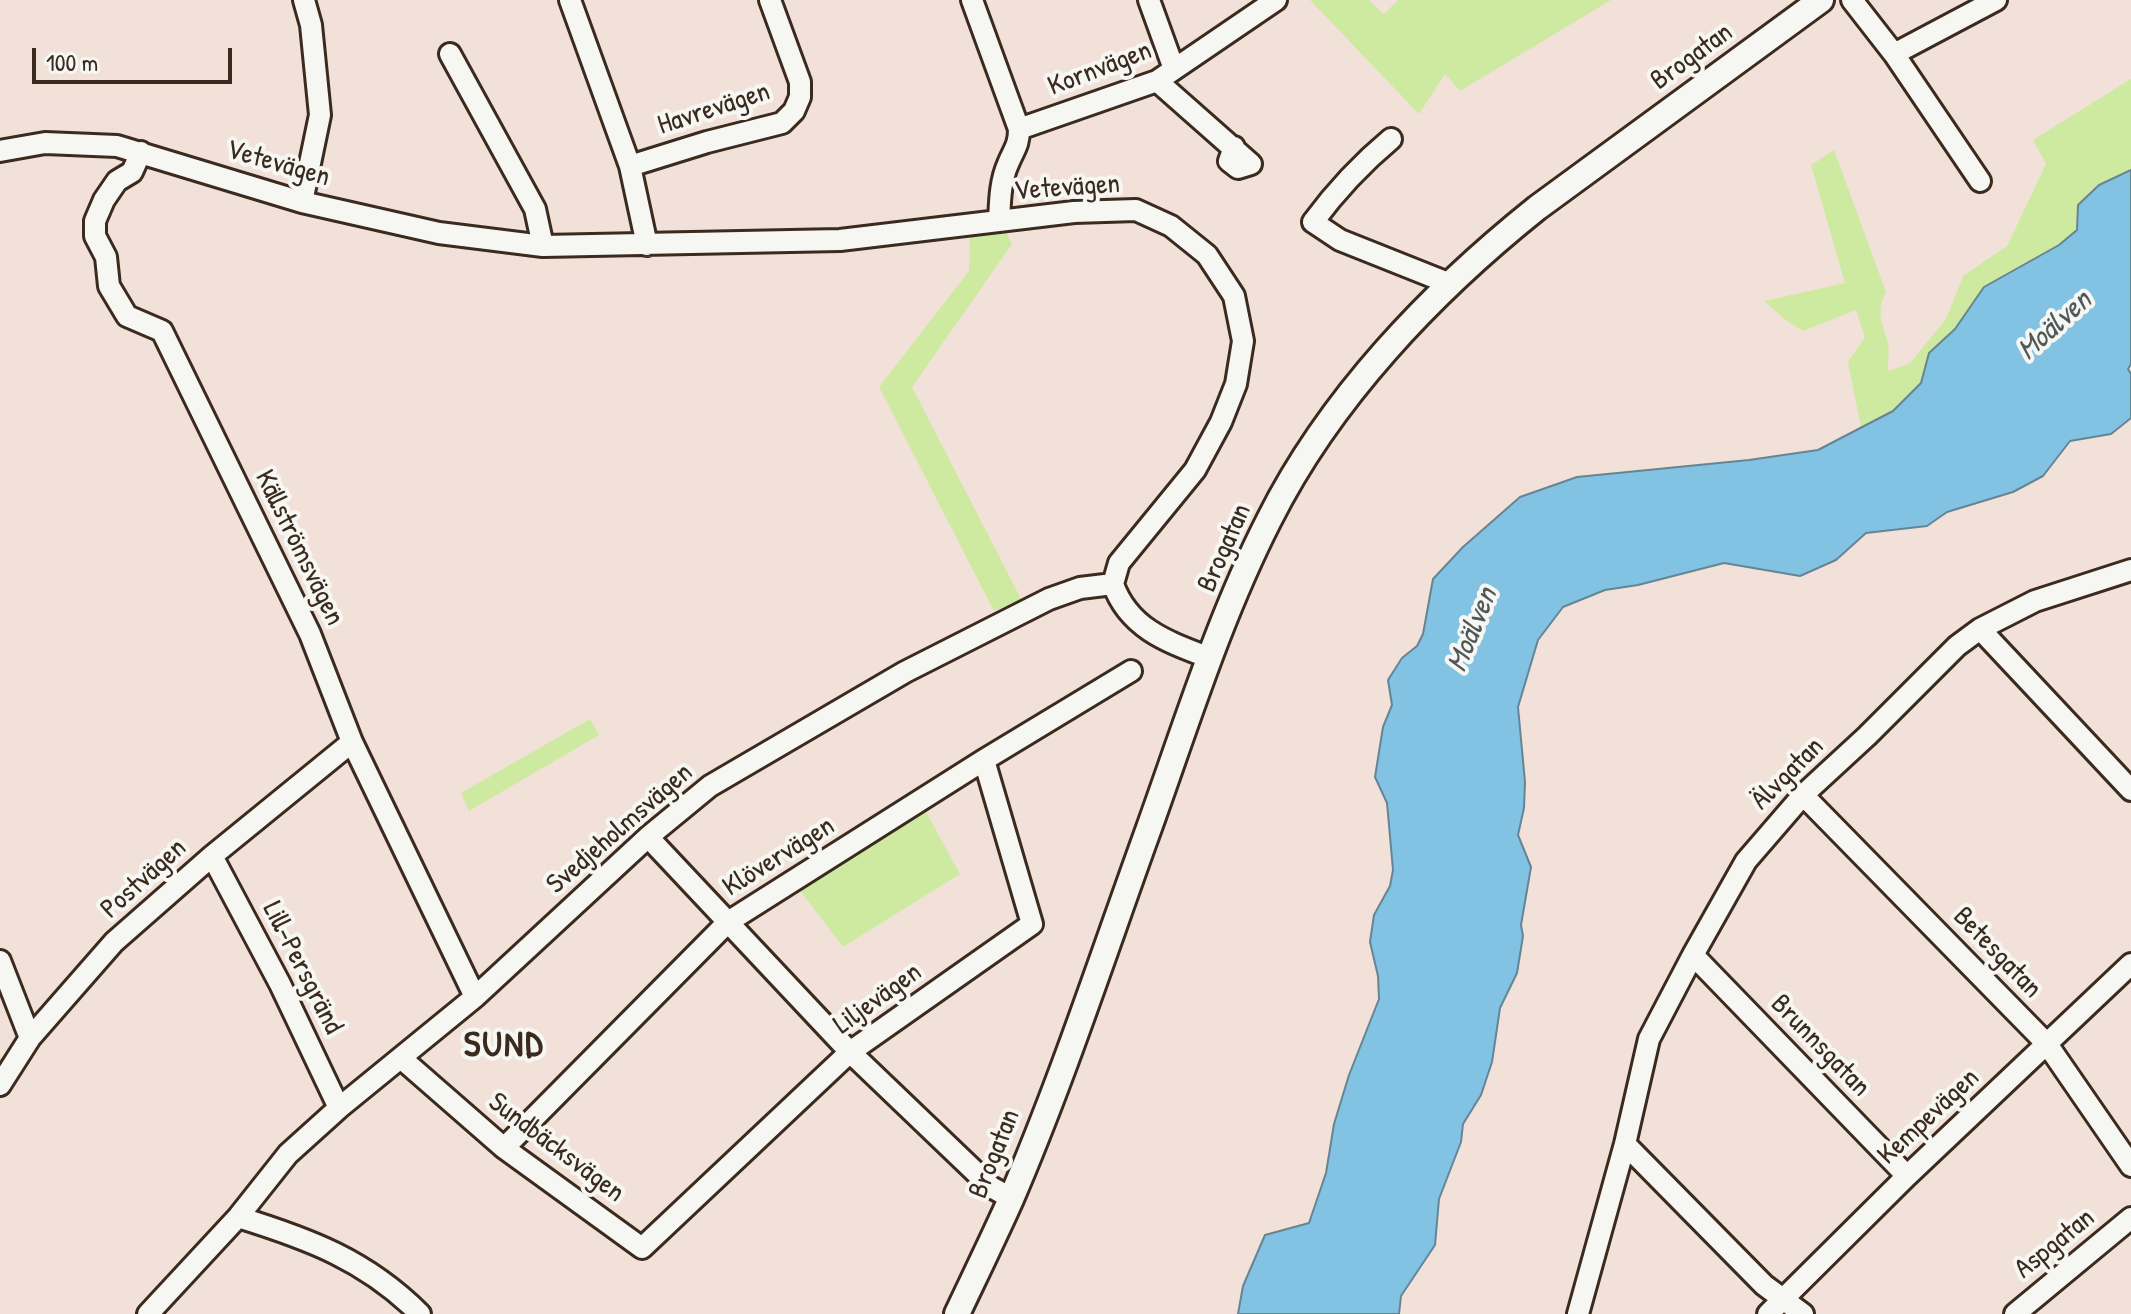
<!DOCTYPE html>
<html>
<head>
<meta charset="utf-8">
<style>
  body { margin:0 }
  #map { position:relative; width:2131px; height:1314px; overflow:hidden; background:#f1e1d8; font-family:"Patrick Hand",sans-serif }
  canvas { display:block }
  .scale { position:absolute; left:32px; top:48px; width:200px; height:36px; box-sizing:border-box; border:4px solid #3b2a1e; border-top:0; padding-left:10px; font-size:24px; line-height:28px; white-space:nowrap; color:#3b2a1e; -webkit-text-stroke:6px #f6f6f2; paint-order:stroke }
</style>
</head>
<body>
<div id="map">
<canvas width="2131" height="1314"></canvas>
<div class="scale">100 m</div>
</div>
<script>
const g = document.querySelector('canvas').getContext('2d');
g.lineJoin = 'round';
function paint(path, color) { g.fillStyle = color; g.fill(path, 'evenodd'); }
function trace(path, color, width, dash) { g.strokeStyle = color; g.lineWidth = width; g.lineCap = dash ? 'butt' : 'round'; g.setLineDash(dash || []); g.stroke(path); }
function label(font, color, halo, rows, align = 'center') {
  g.font = font + ' "Patrick Hand",sans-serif'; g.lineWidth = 8; g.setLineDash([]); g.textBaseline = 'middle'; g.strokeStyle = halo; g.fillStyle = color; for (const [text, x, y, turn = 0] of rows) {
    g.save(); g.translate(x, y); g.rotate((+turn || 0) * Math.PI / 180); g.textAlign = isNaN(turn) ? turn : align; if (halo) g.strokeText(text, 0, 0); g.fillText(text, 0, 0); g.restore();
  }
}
paint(new Path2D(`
  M1310 0H1369L1384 14 1398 0H1611L1460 91 1445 74 1419 114Z
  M2131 79V170L2099 185 2077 230 2059 245 1984 287 1955 329 1929 353 1921 383 1893 411 1861 428 1848 362 1865 337 1856 310 1803 331 1784 319 1764 301 1845 283 1811 165 1834 150 1886 292C1875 314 1883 322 1888 344 1890 353 1887 363 1888 371L1910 363 1946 319 1963 276 2007 246 2046 164 2033 140Z
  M1003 226 1012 244 912 387 1021 599 994 611 879 387 969 271 970 232Z
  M590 719 599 735 469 811 461 793Z
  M920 801 960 874 843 947 793 881Z`), '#ceeaa1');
const water = new Path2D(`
  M2131 170V364L2128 369 2131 374V418L2111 434 2070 441 2043 476 2013 492 1947 512 1927 526 1866 533 1836 560 1800 576 1724 563 1638 585 1605 590 1563 607 1538 640 1518 707 1525 782 1524 808 1518 835 1531 867 1521 925 1523 936 1517 973 1500 1008 1492 1062 1481 1095 1463 1124 1461 1142 1439 1199 1435 1245 1401 1296 1399 1314H1238L1243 1286 1265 1235 1309 1223 1326 1173 1334 1124 1349 1075 1379 999 1378 976 1370 942 1374 915 1390 886 1393 870 1387 803 1375 777 1383 727 1392 705 1388 680 1402 658 1417 646 1423 634 1433 579 1463 547 1520 497 1577 477 1749 460 1818 450 1893 411 1921 383 1929 353 1955 329 1984 287 2059 245 2077 230 2078 205 2099 185Z`);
paint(water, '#82c2e3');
trace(water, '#668594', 2);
const minor = new Path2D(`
  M570 0 630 166 647 245
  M972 0 1019 129
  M1149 0 1174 69
  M1852 0 1894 54 1980 181
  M450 54 535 209 543 246
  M1894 54 1996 0
  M1157 81 1251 164 1238 168 1229 161 1234 147
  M1391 139C1361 164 1336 191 1313 222L1340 240 1448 283
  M0 151 45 143 117 146 302 202 439 233 543 246 840 240 1074 212 1136 210 1171 226 1207 255 1234 296 1243 341 1236 384 1221 422 1195 470 1119 563 1113 584
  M141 152 132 172 117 181 104 200 95 221V236L106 257 109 286 127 316 162 331 310 634 352 742 475 997
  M630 166 707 142 782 123 794 111 800 97V82L770 0
  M302 202 320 115 311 25 304 0
  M999 221C1000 202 1000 182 1008 164 1014 149 1019 146 1019 129L1157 81 1276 0
  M1980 629 2131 790
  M1803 795 2047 1044 2131 1166
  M648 837 850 1052 991 1187 1011 1198
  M212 856 280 984 339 1108
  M1693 955 1907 1176
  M0 961 30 1038
  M402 1059 504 1148 642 1248 850 1052 1032 924 984 760
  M0 1085 30 1038 114 942 212 856 352 742
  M1625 1144 1764 1285 1803 1314
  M504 1148 728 922 984 760 1131 671
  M238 1217C309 1239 366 1260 420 1314
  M148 1314 238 1217 288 1154 339 1108 475 997 648 837 710 786 905 672 1049 599 1080 588 1113 584C1129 629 1168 642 1210 658
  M1578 1314 1625 1144 1649 1039 1693 955 1746 861 1803 795 1867 736 1957 646 1980 629 2035 601 2131 570
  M1768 1314 1907 1176 2131 964
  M2015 1314 2131 1218`);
const major = new Path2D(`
  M957 1314C975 1276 994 1237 1011 1199 1063 1078 1104 952 1149 828 1186 725 1219 618 1269 520 1330 398 1432 292 1537 208L1821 0`);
trace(minor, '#3b2a1e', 26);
trace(major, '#3b2a1e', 30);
trace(minor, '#f6f6f2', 20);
trace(major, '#f6f6f2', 24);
label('28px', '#3b2a1e', '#f6f6f2', [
  ["Brogatan",1692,57,-36],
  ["Kornvägen",1100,69,-21],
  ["Havrevägen",714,109,-18],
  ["Vetevägen",278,164,16],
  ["Vetevägen",1067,188,-4],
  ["Källströmsvägen",299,548,64],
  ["Brogatan",1225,548,-66],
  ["Älvgatan",1788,774,-45],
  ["Svedjeholmsvägen",620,829,-41],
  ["Klövervägen",779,857,-32],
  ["Postvägen",144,879,-42],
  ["Betesgatan",1997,953,46],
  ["Lill-Persgränd",302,968,63],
  ["Liljevägen",878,999,-36],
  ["Brunnsgatan",1820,1046,46],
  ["Kempevägen",1929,1117,-43],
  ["Sundbäcksvägen",556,1148,37],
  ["Brogatan",995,1154,-68],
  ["Aspgatan",2055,1244,-39]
]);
label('italic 30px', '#505859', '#f6f6f2', [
  ["Moälven",2055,326,-42],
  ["Moälven",1473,630,-68]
]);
g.letterSpacing = '2px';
label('bold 36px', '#3b2a1e', '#f6f6f2', [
  ["SUND",504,1046]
]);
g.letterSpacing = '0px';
</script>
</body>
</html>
